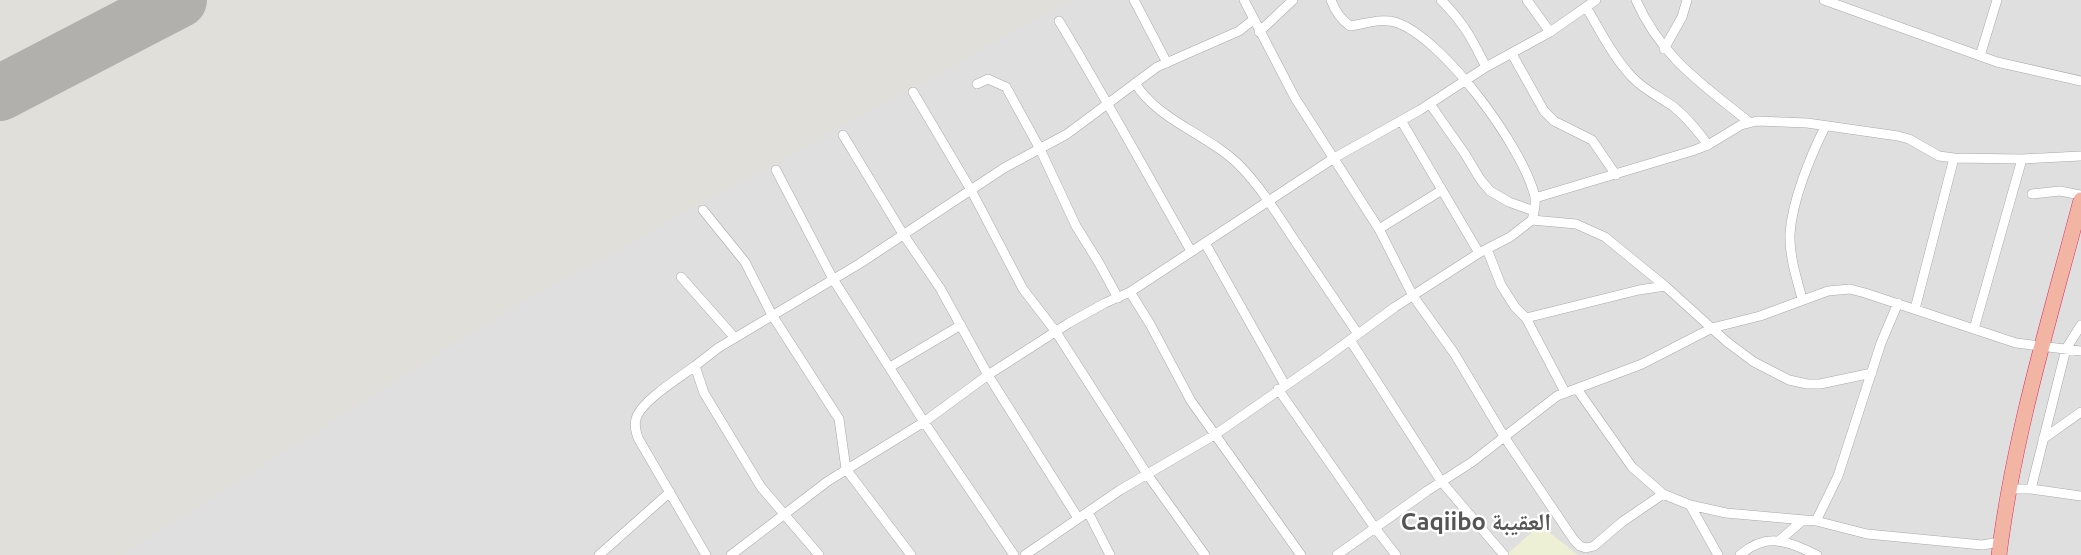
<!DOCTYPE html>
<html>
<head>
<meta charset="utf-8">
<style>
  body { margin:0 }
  canvas { display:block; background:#f2efe9 }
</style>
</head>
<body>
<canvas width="2081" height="555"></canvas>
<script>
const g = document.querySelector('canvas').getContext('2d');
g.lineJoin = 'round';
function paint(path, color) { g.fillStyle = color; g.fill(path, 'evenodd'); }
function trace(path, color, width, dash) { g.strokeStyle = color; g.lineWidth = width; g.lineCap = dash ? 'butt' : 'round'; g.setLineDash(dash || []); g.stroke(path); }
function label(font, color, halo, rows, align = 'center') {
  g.font = font + ' Ubuntu,"Noto Naskh Arabic",sans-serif'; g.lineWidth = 4.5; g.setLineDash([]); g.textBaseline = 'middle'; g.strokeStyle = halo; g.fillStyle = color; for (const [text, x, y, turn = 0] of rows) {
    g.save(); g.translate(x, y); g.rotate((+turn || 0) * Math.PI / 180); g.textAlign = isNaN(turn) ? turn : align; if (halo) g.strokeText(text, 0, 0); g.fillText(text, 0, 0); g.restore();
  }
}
paint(new Path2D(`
  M0 0H2081V555H0Z`), '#e0dfdf');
paint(new Path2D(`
  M0 0H1072L506 311 122 555H0Z`), '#e1dfda');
paint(new Path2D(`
  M1540 525 1578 555H1506Z`), '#eef0d5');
trace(new Path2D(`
  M0 93 179 0`), '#b1b0ac', 56);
const minor = new Path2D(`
  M1134 0 1167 63
  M1244 0 1295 98 1379 229 1413 296 1454 353 1505 438 1574 540 1580 546 1586 548 1594 546 1622 522 1663 494 1690 505 1726 513 1816 521 1867 534 1982 545 2000 542
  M1441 0C1464 23 1472 39 1486 67
  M1527 0 1550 32
  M1636 0C1661 57 1702 84 1749 122
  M1824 0 1997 62 2081 81
  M1586 7C1600 30 1613 57 1632 77 1644 90 1660 97 1674 107 1687 118 1698 131 1708 145
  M1059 21C1105 97 1147 174 1191 251
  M1259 32 1293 0
  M1664 49 1682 17 1687 0
  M1512 54 1544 111 1554 121 1592 140 1616 175
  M1980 56 1997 0
  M1135 83C1159 122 1211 135 1242 168 1261 188 1276 212 1291 235 1313 268 1336 301 1358 334
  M977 84 988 79 1006 87 1040 149 1076 226 1099 263 1118 298
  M913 92 971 190 1023 289 1056 332 1147 474 1205 555
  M1430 104 1465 154 1480 179 1490 191 1509 202 1534 211
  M1402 122 1479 253
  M843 135 903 234 940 288 988 375 1078 518
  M776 170 833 279 924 422 1014 555
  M2032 194 2060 191 2081 195
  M1535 198 1692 151 1708 145 1741 125 1757 121 1807 123 1898 136 1909 139 1939 156 1954 158 2022 159 2081 156
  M703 210 745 262 772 315 839 419 846 469 911 555
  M1532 220 1576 224 1605 237 1665 286 1727 342 1754 362 1789 380 1807 384H1820L1872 373
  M1379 229 1442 190
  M1205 243 1285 385
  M1487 249 1501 285 1515 307 1526 318 1565 392
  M681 277 735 338
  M1802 299C1797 279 1789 256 1790 234 1792 201 1810 157 1825 127
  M1915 309 1954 158
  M1526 318 1639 290 1665 286
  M1974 329 2022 159
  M1350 340 1441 481 1504 555
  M695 366C680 377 640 402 636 419 634 426 636 432 638 438L706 555
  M890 367 961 325
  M1278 389 1375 528 1396 555
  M1577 389 1632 467 1663 494
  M2043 439 2081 412
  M2008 489H2031L2081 496
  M2031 489 2066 349 2081 325
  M1690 505 1718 555
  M1088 512 1110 555
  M1816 521 1838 476 1881 343 1898 303
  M1780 540 1803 520
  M599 555 670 492
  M731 555 828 481 924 422 988 375 1069 323 1105 303 1130 292
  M819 555 761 487 704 393 695 366 718 348 859 264 1004 168 1067 134 1157 67 1239 31 1253 20
  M1025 555 1120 490 1216 434 1324 359 1395 307 1479 253 1510 237 1532 220C1534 213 1536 204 1535 197 1524 149 1443 37 1395 22 1379 18 1366 24 1350 26 1340 19 1335 11 1331 0
  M1301 555 1191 401 1150 324 1130 292 1334 158 1420 110 1486 67 1550 32 1596 0
  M1337 555 1427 491 1472 462 1557 396 1642 364 1712 328 1760 316 1828 291 1850 289 1865 293 2016 343 2081 351
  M1740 555C1768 531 1788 542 1817 555`);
const trunk = new Path2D(`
  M1999 555C2014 434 2050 318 2081 200`);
trace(minor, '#a9a9a9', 10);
trace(trunk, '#dc2a67', 16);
trace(minor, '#fff', 9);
trace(trunk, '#f2b4a3', 15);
label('bold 24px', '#555', '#fff', [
  ["Caqiibo العقيبة",1476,522]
]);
</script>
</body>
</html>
